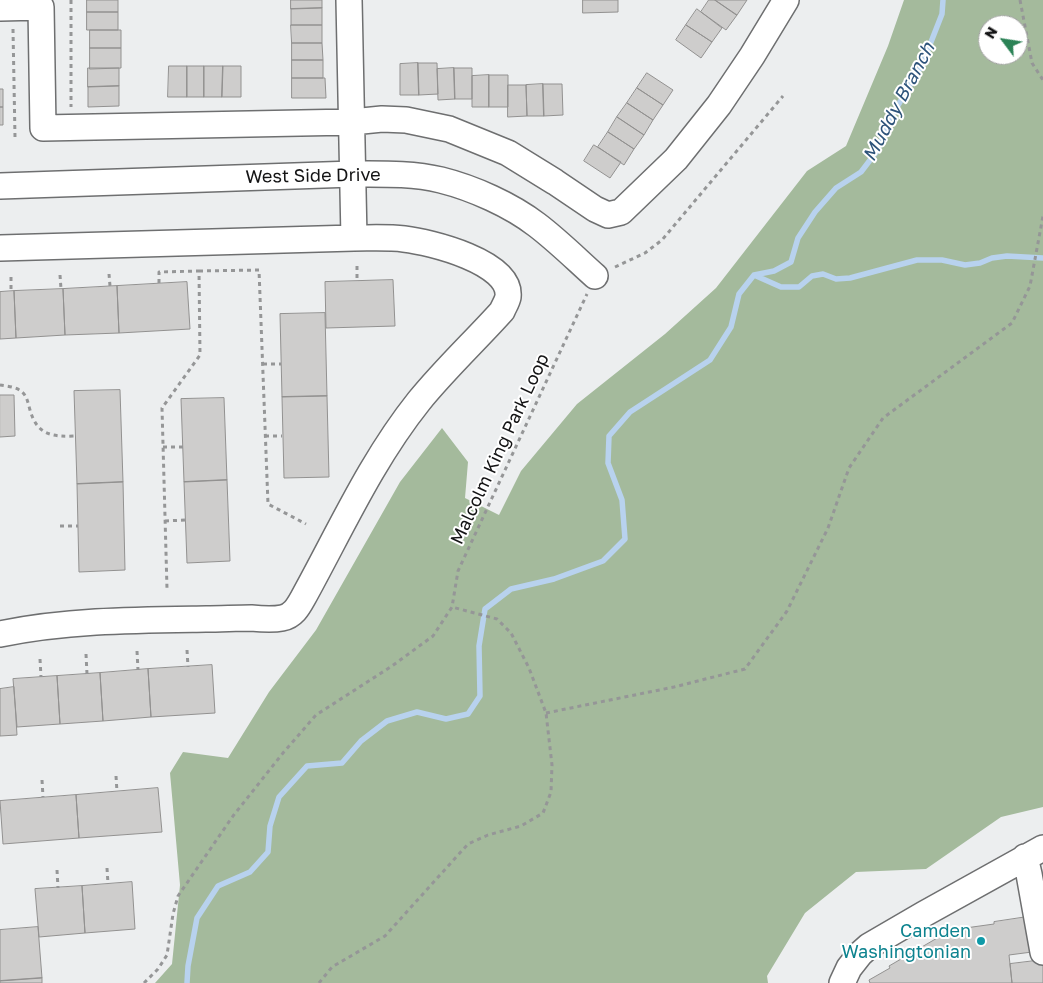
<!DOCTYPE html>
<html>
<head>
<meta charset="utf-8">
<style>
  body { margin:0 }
  #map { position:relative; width:1043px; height:983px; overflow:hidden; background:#eceeef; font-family:"Golos Text",sans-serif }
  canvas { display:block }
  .north { position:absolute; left:978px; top:15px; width:50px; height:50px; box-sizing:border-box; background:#fff; border:1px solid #a1a1a1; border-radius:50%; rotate:301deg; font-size:14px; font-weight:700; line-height:20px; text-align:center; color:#141415 }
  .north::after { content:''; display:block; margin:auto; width:18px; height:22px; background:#2b8256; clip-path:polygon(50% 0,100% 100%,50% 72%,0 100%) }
</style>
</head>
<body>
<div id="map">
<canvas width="1043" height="983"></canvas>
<div class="north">N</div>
</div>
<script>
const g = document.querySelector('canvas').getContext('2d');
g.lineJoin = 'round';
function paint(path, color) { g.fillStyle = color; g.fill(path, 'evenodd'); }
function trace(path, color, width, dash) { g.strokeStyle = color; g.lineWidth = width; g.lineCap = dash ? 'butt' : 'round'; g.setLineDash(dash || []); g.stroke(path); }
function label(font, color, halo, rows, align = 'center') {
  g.font = font + ' "Golos Text",sans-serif'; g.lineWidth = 4; g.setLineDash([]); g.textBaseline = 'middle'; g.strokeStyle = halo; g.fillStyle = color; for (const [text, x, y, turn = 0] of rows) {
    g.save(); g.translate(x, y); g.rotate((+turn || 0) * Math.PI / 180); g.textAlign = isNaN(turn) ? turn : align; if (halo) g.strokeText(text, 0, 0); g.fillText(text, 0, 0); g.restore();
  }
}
paint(new Path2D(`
  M904 0H1043V807L1001 817 926 869 856 872 805 913 767 976 768 983H155L172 964 180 885 170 773 183 752 228 758 269 692 316 630 400 482 442 428 468 462 465 498 499 515 521 471 577 404 665 334 716 288 807 171 846 146 888 46ZM988 25H1018V55H988Z`), '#a4ba9c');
trace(new Path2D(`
  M754 275 781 287H799L812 276 823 274 836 279 850 278 917 260H942L965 265 980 263 992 258 1007 256 1043 258
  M187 983 188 966 197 918 218 886 250 872 268 852 270 826 279 797 307 766 342 763 361 741 387 721 417 712 446 719 468 714 480 696 479 646 485 609 511 589 554 579 603 561 625 539 622 500 608 463 609 436 630 412 710 360 731 327 739 294 754 275 774 271 791 262 798 238 815 212 836 188 861 172 877 151 894 112 922 65 942 14 943 0`), '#b8d2ee', 5.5);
const building = new Path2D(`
  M87 0H118V12H87Z
  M291 0H322V8L291 9Z
  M583 0H618V12L583 13Z
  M709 0H715L737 15 726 30 701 12Z
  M715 0H747L737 15Z
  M322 8V25H291V9Z
  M697 9 722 28 712 42 686 25Z
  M87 12H118V30H87Z
  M291 25H322V43H292Z
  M686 25 712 42 701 58 676 40Z
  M90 30H121V48H90Z
  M292 43H322L323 60H292Z
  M90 48H121V68L90 69Z
  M292 60H323V78H292Z
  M418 63 419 95H400V64Z
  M418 63H437L438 94 419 95Z
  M169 66H187V97H168Z
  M187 66H204V97H187Z
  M204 66H223L222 97H204Z
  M223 66H241V97H222Z
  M88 68H119V86L88 87Z
  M454 68 455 99 438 100 437 69Z
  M454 68H472V99H455Z
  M647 73 673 90 663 105 637 88Z
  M489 75V107H472V76Z
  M489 75H508V107H489Z
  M292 78H325L326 98H292Z
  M543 84 544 116H527L526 85Z
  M543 84H562L563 115 544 116Z
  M508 85H526L527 116 508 117Z
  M119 86V106L88 107V87Z
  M637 88 663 105 653 120 627 103Z
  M0 89H3V107H0Z
  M627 103 653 120 644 135 617 117Z
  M0 107H3V125H0Z
  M617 117 644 135 634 149 608 132Z
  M608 132 634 149 624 165 598 147Z
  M594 145 621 162 610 178 584 161Z
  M393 280 395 326 326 328 325 282Z
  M187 282 190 329 119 333 117 286Z
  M117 286 119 333 65 335 63 289Z
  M63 289 65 335 16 338 14 291Z
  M14 291 16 338 0 339V292Z
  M325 313 327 396 282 397 280 314Z
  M120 390 123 482 77 484 74 391Z
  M0 395H14L15 436 0 437Z
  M327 396 329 477 284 478 282 397Z
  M224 398 227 480 184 482 181 399Z
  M227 480 230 561 187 563 184 482Z
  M123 482 125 570 79 572 77 484Z
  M212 665 215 713 151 717 148 669Z
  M148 669 151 717 103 721 100 673Z
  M100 673 103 721 60 724 57 676Z
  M57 676 60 724 17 727 13 679Z
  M14 687 17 735 0 736V689Z
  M158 788 162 832 79 838 76 795Z
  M76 795 79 838 3 844 0 801Z
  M132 882 135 929 85 933 82 886Z
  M82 886 85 933 39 937 35 889Z
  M1027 917 1032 952 1009 955 1012 983H870L869 980 890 968 889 966 951 930 994 924V922Z
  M38 927 42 978 0 981V930Z
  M1043 960V983H1012L1010 964Z
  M42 978V983H0V981Z`);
paint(building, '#cecdcc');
trace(building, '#929190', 1);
const minor = new Path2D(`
  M349 0 354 238
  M0 8 41 7 43 128 352 122 382 119 406 120 449 129 508 153 555 182 595 209 608 215 621 212 676 159 719 105 752 56 786 0
  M0 186 353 174C382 174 412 173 441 180 473 188 511 205 537 225 558 241 576 259 595 276
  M0 248 354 238C371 238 388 237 404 239 430 242 512 262 508 297 507 302 504 306 502 311 475 341 445 369 419 401 371 461 340 531 303 598 298 607 293 616 282 618 272 620 261 619 251 618 236 618 221 619 206 619 137 620 68 620 0 634
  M1025 857 1029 874 1043 952
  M842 983 849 968 860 954 869 946 924 914 1043 848`);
trace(minor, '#6e6f70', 28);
trace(new Path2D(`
  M71 0V107
  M1020 0 1032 63 1043 80
  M13 29 15 137
  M357 266V281
  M615 267 645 253 662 240 783 96
  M199 271 259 270 268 504 306 524
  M109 274 110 286
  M60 275 61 289
  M11 277V291
  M159 283V272L199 271 200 355 162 408 167 589
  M263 364H281
  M0 385C7 386 17 387 22 392 27 396 28 403 30 410 37 435 52 437 75 436
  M265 436H282
  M163 447H183
  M165 521 185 520
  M60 526H78
  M187 650 188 667
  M137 651 138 670
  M86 654 87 674
  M40 659 41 677
  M546 713 674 687 745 669 787 611 828 528 849 468 883 418 1012 323 1030 286 1043 216
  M116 776 117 792
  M42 780 43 797
  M107 868 108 884
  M57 870 58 888
  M144 983 158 969 167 955 173 914 178 896 233 816 283 753 316 715 392 666 433 636 452 607 458 571 587 294
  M319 983 332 967 385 936 468 844 488 835 521 826 543 813 551 792 552 765 546 713 529 668 511 633 497 619 452 607`), '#959697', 3, [4, 4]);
trace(minor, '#fff', 25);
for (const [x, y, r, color] of [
  [981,941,5,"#0f9aa8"]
]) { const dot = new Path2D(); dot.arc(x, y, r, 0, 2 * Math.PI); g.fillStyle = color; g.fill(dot); trace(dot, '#fff', 2); }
label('18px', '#141415', '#fff', [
  ["West Side Drive",313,176,-1],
  ["Malcolm King Park Loop",500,449,-65]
]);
label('18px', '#0d838f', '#fff', [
  ["Camden",971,931],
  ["Washingtonian",971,952]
], 'right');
label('italic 19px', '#2d537a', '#fff', [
  ["Muddy Branch",899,102,-62]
]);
</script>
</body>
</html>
